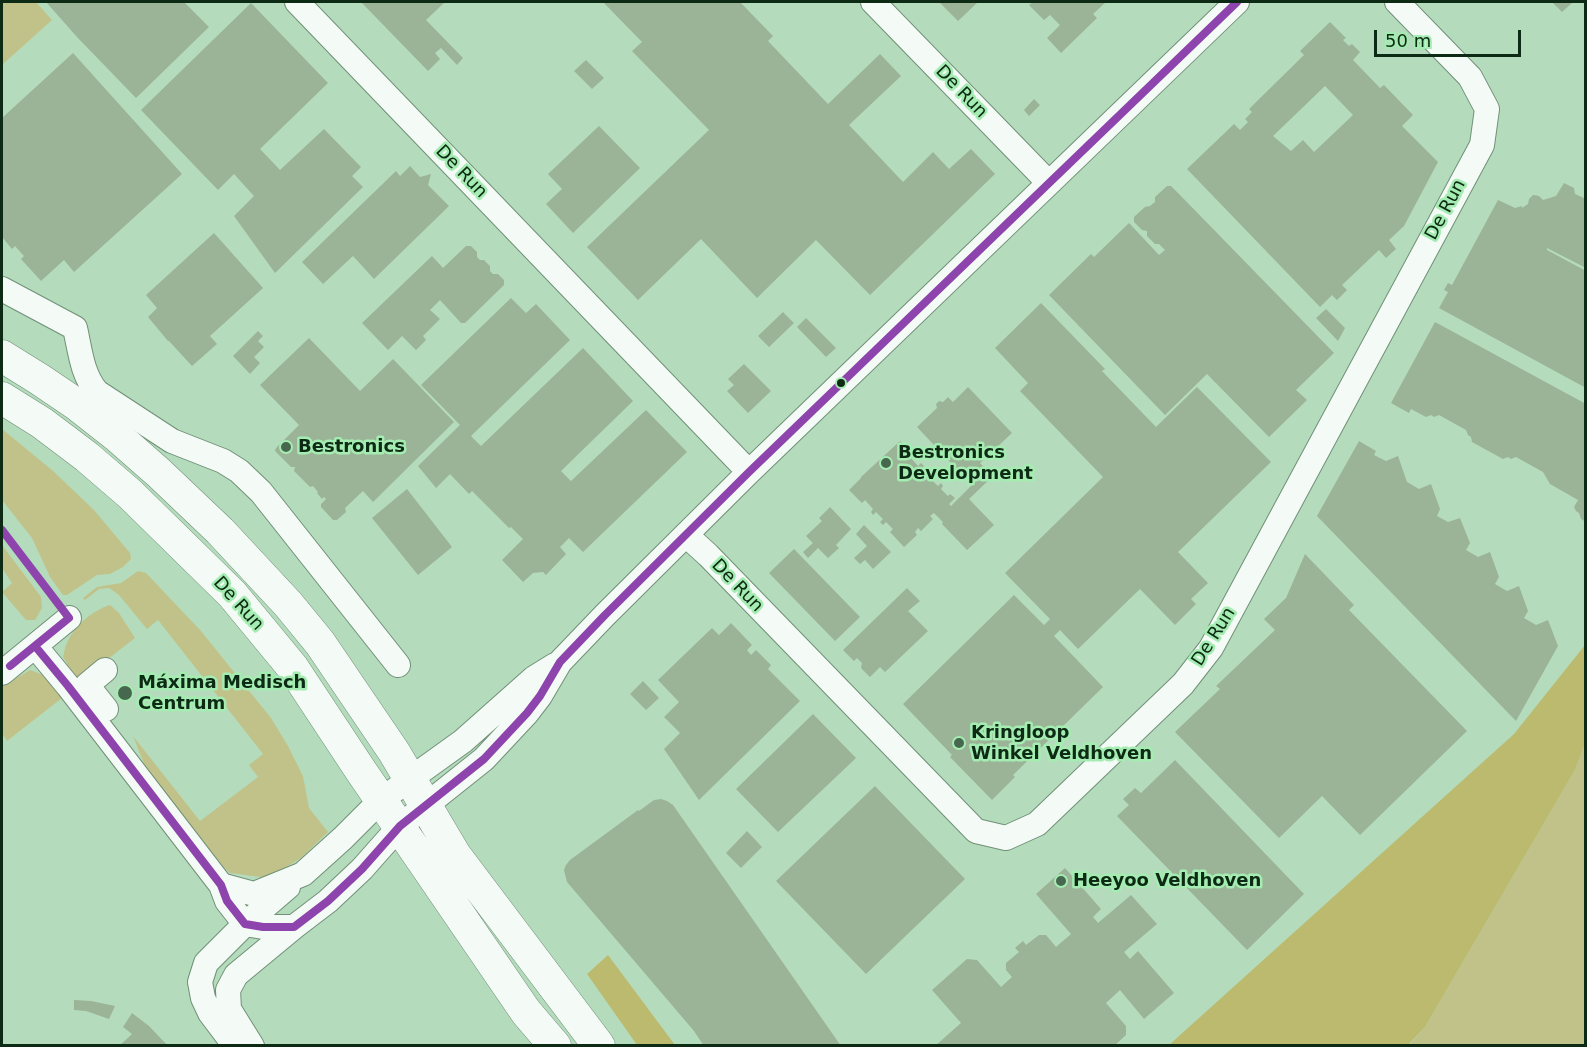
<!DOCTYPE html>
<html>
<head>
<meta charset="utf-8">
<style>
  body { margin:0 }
  #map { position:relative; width:1587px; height:1047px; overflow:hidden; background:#b4dcbc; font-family:"DejaVu Sans",sans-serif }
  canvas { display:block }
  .frame { position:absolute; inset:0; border:3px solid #0d2a14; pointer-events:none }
  .scale { position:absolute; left:1374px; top:30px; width:147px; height:27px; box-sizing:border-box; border:3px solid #0d2a14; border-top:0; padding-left:8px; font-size:18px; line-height:21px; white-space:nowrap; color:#0d2a14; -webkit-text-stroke:4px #a4ecb1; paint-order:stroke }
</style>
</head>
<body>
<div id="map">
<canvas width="1587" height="1047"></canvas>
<div class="frame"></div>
<div class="scale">50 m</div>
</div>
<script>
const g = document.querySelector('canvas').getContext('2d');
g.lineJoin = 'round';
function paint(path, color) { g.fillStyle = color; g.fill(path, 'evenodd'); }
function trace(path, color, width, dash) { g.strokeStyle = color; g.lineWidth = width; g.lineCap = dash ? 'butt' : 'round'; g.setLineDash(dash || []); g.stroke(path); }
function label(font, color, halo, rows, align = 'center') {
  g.font = font + ' "DejaVu Sans",sans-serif'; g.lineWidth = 5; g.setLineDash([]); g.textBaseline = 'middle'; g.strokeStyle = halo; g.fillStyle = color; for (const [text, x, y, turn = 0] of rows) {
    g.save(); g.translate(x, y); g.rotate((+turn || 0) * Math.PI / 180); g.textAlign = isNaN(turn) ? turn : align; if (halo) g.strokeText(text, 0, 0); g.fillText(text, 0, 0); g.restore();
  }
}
paint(new Path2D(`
  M2 2H36L52 20 2 65Z
  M2 429 52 470 94 510 130 553 131 559 123 567 110 574 97 575 67 595H63L50 577 32 538 2 500Z
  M2 545 41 597 42 608 35 620H26L2 592 12 583 2 568Z
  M138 571 146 573 201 631 271 718 288 746 303 776 309 808 328 832 301 858 268 878 230 873 207 852 147 771 133 736 200 821 258 777 249 765 263 754 158 620 147 629 119 595 109 588 99 589 85 600 83 598 97 587 121 583Z
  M110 605 119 613 135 638 86 676 77 681 63 657C64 653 65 647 67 643 74 626 93 610 110 605Z
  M30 670 46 676 62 698 7 741 2 733V687Z
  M1585 743V1045L1408 1046 1425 1027 1575 770Z`), '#c1c289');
paint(new Path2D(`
  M1585 645V743L1575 770 1425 1027 1408 1045H1169L1514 734Z
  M608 955 675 1045H637L587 974Z`), '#bcba6f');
paint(new Path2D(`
  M46 2H184L209 27 136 98 77 37Z
  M361 2H445L426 20 463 58 457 65 441 48 435 53 440 59 428 71Z
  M603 2H740L773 36 768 41 828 104 880 54 901 76 849 125 903 182 933 152 949 169 971 149 995 174 870 295 816 240 757 298 701 239 638 300 587 247 709 130 632 51 642 42Z
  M939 2H978L958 21Z
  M1033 2H1106L1093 14 1097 18 1061 53 1047 38 1060 25 1050 15 1044 20 1029 5Z
  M1552 2H1573L1562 12Z
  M251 3 328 83 260 149 280 170 324 129 361 167 352 176 363 187 275 273 234 216 254 196 234 174 218 190 141 110Z
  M1330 22 1346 38 1343 40 1349 46 1352 44 1360 52 1353 60 1380 88 1384 85 1413 115 1402 126 1438 162 1404 226 1389 240 1396 249 1386 258 1379 250 1342 285 1347 290 1337 300 1332 295 1320 307 1187 169 1234 124 1240 130 1248 122 1245 119 1252 112 1249 109 1304 55 1300 51ZM1325 86 1353 115 1314 152 1303 140 1291 151 1273 136Z
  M73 53 182 174 74 272 64 260 41 281 21 259 24 256 15 246 12 249 2 237V118Z
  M586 60 604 78 592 89 574 71Z
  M1034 99 1040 105 1029 116 1024 110Z
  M599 126 640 168 573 233 546 204 562 189 548 174Z
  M410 166 420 177 431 174 428 185 449 206 374 279 353 256 323 284 302 262 396 171 400 176Z
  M1564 183 1574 188 1575 194 1586 199V268L1547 248V250L1586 271V388L1439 308 1448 292 1444 290 1448 283 1452 285 1498 200 1515 208 1522 206V208L1528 204 1529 199 1533 195 1539 196 1543 200 1556 196Z
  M1167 186H1171L1179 194 1334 353 1296 390 1307 400 1269 437 1207 374 1165 415 1049 295 1091 254 1094 257 1129 223 1159 255 1165 250 1159 244H1155L1147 236V231L1142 230 1134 222V217L1145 207 1150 206 1155 202V197Z
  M214 233 263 288 210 336 217 344 192 366 169 341H168L148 317 157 308 146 295Z
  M466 246H471L477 252V257L480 260H484L490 266V271L493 274H498L504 280V285L465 323H461L440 300 430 310 440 319 423 336 426 340 416 350 402 336 388 350 362 323 432 256 443 268Z
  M511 298 526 313 536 304 570 340 471 436 481 446 583 348 633 401 561 471 571 481 646 410 687 452 583 552 569 538 560 547 566 554 546 575 543 572 533 573 523 582 502 560 523 539 511 527 509 528 472 491 469 494 450 474 436 488 418 466 460 425 421 385Z
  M1041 303 1105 369 1102 371 1156 427 1197 387 1271 462 1178 552 1208 583 1191 599 1196 604 1175 625 1140 589 1078 649 1060 630 1054 636 1103 687 1013 775 1015 777 992 800 950 757 952 755 903 704 1014 595 1044 625 1050 619 1005 573 1103 477 1020 391 1028 383 995 348Z
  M1326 309 1345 328 1338 341 1316 318Z
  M783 312 794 323 769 347 758 336Z
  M806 318 836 348 826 357 797 327Z
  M1435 322 1586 404V522L1581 519 1579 513 1576 511 1574 507 1578 500 1550 484 1543 472 1516 457 1511 459 1508 457 1503 459 1472 442 1471 437 1468 435 1466 430 1439 415 1434 417 1431 415 1426 417 1411 409 1409 413 1391 403Z
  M258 331 263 336 258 341 264 347 254 357 260 363 250 374 233 356Z
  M309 338 360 391 393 359 454 422 373 502 363 491 345 508 346 512 337 520H333L321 507V504L326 499 324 497 322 499 317 493 318 492 313 486 310 487 294 471 295 467H291L275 451 276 448 299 425 260 385Z
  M744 364 771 391 748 413 727 391 734 385 728 379Z
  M968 387 1012 433 980 463 993 476 969 499 994 525 967 550 942 524 943 522 934 513 930 516 933 519 921 531 918 528 915 532 917 535 904 547 890 532 893 529 886 522 883 525 880 522 883 519 876 512 873 515 871 512 873 509 865 500 862 503 849 490 861 478V477L900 441 913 454 910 457 918 466 921 463 924 466 921 469 928 476 931 473 934 476 931 479 938 486 941 483 943 486 941 489 948 496 950 494 955 498 949 504 951 506 977 480 970 473 965 478 917 427 937 408 936 404 939 401 943 402 948 397 953 402Z
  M1359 441 1376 451 1374 455 1386 461 1398 456 1407 482 1419 489 1431 484 1440 509 1437 516 1448 522 1460 518 1470 543 1466 550 1478 557 1490 552 1499 577 1495 584 1507 591 1519 586 1528 611 1524 618 1536 625 1548 620 1558 646 1516 721 1317 516Z
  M407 489 452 547 418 575 372 518Z
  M830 507 851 529 836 545 839 548 828 558 818 548 808 558 803 552 813 543 806 536 822 521 819 518Z
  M864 525 891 552 873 569 865 560 860 564 854 558 867 546 856 534Z
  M794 549 860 617 835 641 769 573Z
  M1305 554 1354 605 1349 610 1467 731 1360 835 1322 796 1279 838 1175 732 1220 689 1216 686 1275 630 1264 619 1286 598Z
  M907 588 920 601 908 611 928 631 885 672 880 667 870 677 861 668 862 663 857 658 854 661 843 650Z
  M731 623 752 645 747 650 751 655 756 650 771 665 768 669 800 701 699 800 664 749 680 733 664 717 679 702 658 680 712 628 719 635Z
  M643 681 659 698 646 710 630 694Z
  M813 714 856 758 778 832 736 789Z
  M1175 760 1304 894 1247 950 1117 816 1129 805 1123 799 1135 788 1141 793Z
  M875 786 965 879 866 974 776 881Z
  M661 799 667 801 673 805 841 1046H704L694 1031 567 882 564 870 566 865 570 860 638 810 639 811 654 800Z
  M747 831 762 847 741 868 726 853Z
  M1065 868 1101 909 1093 917 1098 923 1131 895 1157 924 1124 952 1130 959 1138 951 1174 993 1144 1019 1120 990 1106 1003 1126 1026V1035L1114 1046H935L961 1023 932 990 967 959 977 960 1001 987 1012 977 1006 970V963L1019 952 1015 948 1023 941 1026 945 1039 935H1046L1056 947 1071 934 1036 894Z
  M74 1000 91 1001 115 1006 109 1019 86 1011 74 1010Z
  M132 1013 149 1026 168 1046H119L132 1034 123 1027Z`), '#9bb397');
const minor = new Path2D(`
  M297 2 749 472
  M873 2 1049 183
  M2 289 75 328C80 350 82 375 97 392L172 441 223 461 239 471 261 492 398 665
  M686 535 708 555 976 831 1006 838 1037 824 1183 684 1211 648 1482 145 1487 109 1470 77 1397 2
  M35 646 68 686 221 885 227 901 245 924 263 927H294L328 901 362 869 400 826 484 759 527 713 540 696 560 662 605 615 749 472 1237 2
  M105 670 87 685 106 709
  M2 673 69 618
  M221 885 254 894 303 874 343 838 381 800 463 741 534 678 555 665
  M235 1046 210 1013 203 998 200 982 206 963 245 924 288 887
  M252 1046 229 1009 228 990 236 975 294 927`);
const major = new Path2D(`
  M2 356 39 379 76 404 118 437 159 473 220 531 288 604 320 643 394 752 455 855 599 1046
  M2 398 42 423 87 457 130 494 232 594 293 668 361 771 526 1012 555 1046`);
trace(minor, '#709077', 26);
trace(major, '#709077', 33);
trace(minor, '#f4faf5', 24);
trace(major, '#f4faf5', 32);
trace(new Path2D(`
  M2 530 69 618 10 666
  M35 646 68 686 221 885 227 901 245 924 263 927H294L328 901 362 869 400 826 484 759 527 713 540 696 560 662 605 615 749 472 1237 2`), '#8e44ad', 8);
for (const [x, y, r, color] of [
  [841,383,5,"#0d2a14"],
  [286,447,6,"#47684f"],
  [886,463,6,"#47684f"],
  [125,693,8,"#47684f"],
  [959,743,6,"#47684f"],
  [1061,881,6,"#47684f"]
]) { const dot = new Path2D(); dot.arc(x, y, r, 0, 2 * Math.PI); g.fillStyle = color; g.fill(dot); trace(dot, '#a4ecb1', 2); }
label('18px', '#0d2a14', '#a4ecb1', [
  ["De Run",961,92,46],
  ["De Run",461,172,46],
  ["De Run",1446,210,-62],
  ["De Run",737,586,46],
  ["De Run",238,604,48],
  ["De Run",1214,637,-58]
]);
label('bold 18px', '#0d2a14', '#a4ecb1', [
  ["Bestronics",298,447],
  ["Bestronics",898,453],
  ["Development",898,474],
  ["Máxima Medisch",138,683],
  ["Centrum",138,704],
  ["Kringloop",971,733],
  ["Winkel Veldhoven",971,754],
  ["Heeyoo Veldhoven",1073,881]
], 'left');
</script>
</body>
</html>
